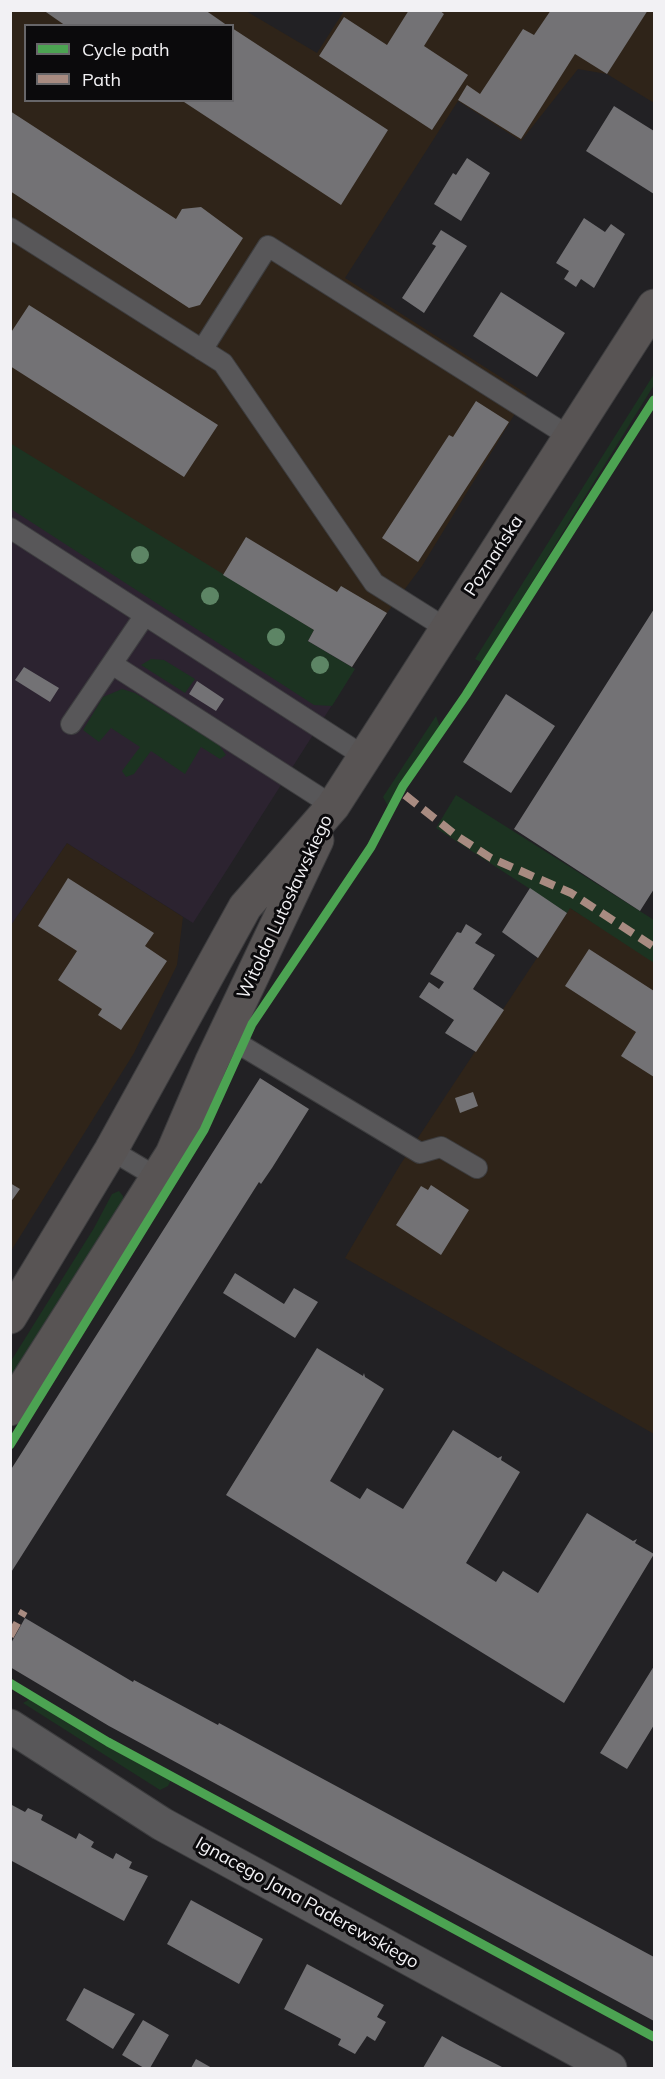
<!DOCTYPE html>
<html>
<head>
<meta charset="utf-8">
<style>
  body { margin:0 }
  #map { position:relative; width:665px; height:2079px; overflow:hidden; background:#222124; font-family:Mulish,sans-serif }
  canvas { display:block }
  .frame { position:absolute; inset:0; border:12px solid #f2f1f4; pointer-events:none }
  .legend { position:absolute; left:24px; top:24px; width:210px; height:78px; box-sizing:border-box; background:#0b0a0c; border:2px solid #676669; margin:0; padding:8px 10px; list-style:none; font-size:18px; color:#f2f1f4 }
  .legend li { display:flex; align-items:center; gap:12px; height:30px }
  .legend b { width:30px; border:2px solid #676669 }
</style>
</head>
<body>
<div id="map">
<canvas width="665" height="2079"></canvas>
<div class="frame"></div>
<ul class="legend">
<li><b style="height:8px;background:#4ca352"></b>Cycle path</li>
<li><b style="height:8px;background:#a88b81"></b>Path</li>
</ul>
</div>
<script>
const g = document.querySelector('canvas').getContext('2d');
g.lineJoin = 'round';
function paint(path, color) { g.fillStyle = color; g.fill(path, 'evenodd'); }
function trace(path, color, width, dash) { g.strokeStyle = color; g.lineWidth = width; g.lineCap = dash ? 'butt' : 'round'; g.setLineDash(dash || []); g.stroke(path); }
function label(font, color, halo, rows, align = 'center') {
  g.font = font + ' Mulish,sans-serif'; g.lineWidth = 6; g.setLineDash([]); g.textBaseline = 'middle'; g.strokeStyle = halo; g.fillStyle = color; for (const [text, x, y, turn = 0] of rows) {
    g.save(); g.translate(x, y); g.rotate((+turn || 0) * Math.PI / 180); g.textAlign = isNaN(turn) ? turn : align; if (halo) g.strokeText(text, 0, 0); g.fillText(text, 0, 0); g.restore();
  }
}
paint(new Path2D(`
  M10 11H246L317 53 344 11H654V103L607 74 578 69 521 141 458 101 345 278 527 394 422 566 387 613 352 667 308 641 314 630 11 448ZM26 26H232V100H26Z
  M67 843 183 917 177 965 134 1053 11 1251V925Z
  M570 908 654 960V1434L345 1258 400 1165Z`), '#2f2419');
paint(new Path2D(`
  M11 448 355 669 193 923 67 843 11 925Z`), '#2c2330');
paint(new Path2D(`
  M654 374V385L482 663 475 659Z
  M10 443 314 630 308 641 355 669 332 706 314 705 11 509Z
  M151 659 164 660 195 679 185 693 141 665Z
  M122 689 135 693 219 745 226 755 220 759 201 747 185 774 151 751 134 774 126 777 122 771 140 747 111 728 99 742 83 730 103 697Z
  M436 716 440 727 415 761 389 808 383 797Z
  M456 795 654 920V963L570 908 567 913 436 828Z
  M119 1191 123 1196V1204L11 1379V1361L94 1228 112 1194Z
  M30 1699 171 1780 168 1786 160 1790 23 1703Z`), '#1c3321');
paint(new Path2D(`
  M43 10H205L228 26H66Z
  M409 10H439L444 14 424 46 468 75 432 130 319 56 344 17 387 45Z
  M551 10H648L607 74 575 54 521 139 458 100 467 85 480 94 523 29 534 35Z
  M232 28 388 130 341 205 181 100H232Z
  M614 106 654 131V194L586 151Z
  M10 111 176 219 182 209 201 207 243 238 200 305 189 308 10 191Z
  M467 158 490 173 461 221 434 204 453 173 456 175Z
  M584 218 605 232 611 224 625 234 594 288 581 279 576 287 564 279 569 271 556 263Z
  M441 230 467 246 424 313 402 298 436 246 432 244Z
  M501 292 565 333 537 377 473 336Z
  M29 305 218 425 184 477 10 366V334Z
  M476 401 509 422 418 562 382 538 449 435 453 437Z
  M246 537 337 592 341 586 387 613 352 667 308 641 314 630 223 575Z
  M654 609V889L640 911 514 829Z
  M24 667 59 688 50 702 15 680Z
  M197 681 224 699 216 711 189 694Z
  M506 694 555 726 511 793 463 762Z
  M68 878 154 933 145 946 167 961 121 1030 98 1015 102 1009 58 980 77 951 38 926Z
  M530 888 567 913 538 958 502 932Z
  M466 924 482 934 475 943 495 955 473 989 504 1010 476 1052 445 1033 454 1020 419 997 429 982 439 989 444 982 430 974 457 932 461 933Z
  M589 949 654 991V1077L621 1056 636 1032 565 986Z
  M260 1078 309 1109 272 1168 261 1184 259 1182 10 1574V1471Z
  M473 1092 478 1106 460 1113 455 1098Z
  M10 1183 20 1189 10 1203Z
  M431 1185 469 1210 441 1255 396 1225 421 1186 428 1190Z
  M235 1273 284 1304 294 1288 318 1302 295 1338 223 1293Z
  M317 1348 363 1376 364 1373 365 1377 384 1389 330 1481 360 1499 367 1488 403 1509 453 1430 498 1458 502 1456 501 1460 520 1472 466 1563 496 1582 503 1571 538 1593 587 1513 633 1541 637 1539 635 1543 654 1554 564 1703 226 1495Z
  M25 1618 133 1682 134 1680 218 1725 219 1723 654 1957V2021L109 1726 10 1667V1645Z
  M654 1666V1725L627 1769 600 1753Z
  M10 1804 25 1812 28 1808 43 1815 41 1820 76 1839 79 1833 94 1842 91 1847 113 1859 116 1853 132 1862 129 1868 148 1876 124 1921 10 1860Z
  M191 1900 263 1939 239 1984 167 1944Z
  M307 1964 384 2005 377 2017 386 2022 375 2041 367 2036 355 2054 338 2045 341 2039 284 2009Z
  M84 1988 135 2014 113 2049 66 2020Z
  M143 2020 169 2035 150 2068H144L122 2055Z
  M442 2036 460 2046 504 2068H423Z
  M196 2059 212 2068H191Z`), '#737275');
const service = new Path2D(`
  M10 228 223 363 374 583 447 629
  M202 350 268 246 570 437
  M10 528 365 757
  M112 664 333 806
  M71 724 145 615
  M224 1035 420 1153 441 1147 477 1168
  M111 1150 158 1178`);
const minor = new Path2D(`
  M10 1726 162 1824 610 2068`);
const secondary = new Path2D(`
  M10 1317 111 1150 245 907 333 806 654 306
  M10 1409 172 1154 212 1061 317 840`);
trace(service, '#3d3d3f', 22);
trace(minor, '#3d3d3f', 35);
trace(secondary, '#3d3d3f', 35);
trace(service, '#585759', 20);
trace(minor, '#585759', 33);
trace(secondary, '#585454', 33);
trace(new Path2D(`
  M405 795 457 836 491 858 571 893 654 947
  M10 1636 24 1611`), '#a88b81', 8, [15, 8]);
trace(new Path2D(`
  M10 1445 204 1130 252 1024 371 847 403 786 466 695 654 400
  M10 1683 108 1742 654 2037`), '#4ca352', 9);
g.fillStyle = '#5d8565';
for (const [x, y] of [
  [140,555],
  [210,596],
  [276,637],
  [320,665]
]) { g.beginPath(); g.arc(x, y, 9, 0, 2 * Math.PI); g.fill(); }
label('18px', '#f2f1f4', '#0b0a0c', [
  ["Poznańska",494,556,-57],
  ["Witolda Lutosławskiego",285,907,-65],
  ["Ignacego Jana Paderewskiego",307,1903,29]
]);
</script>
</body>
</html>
